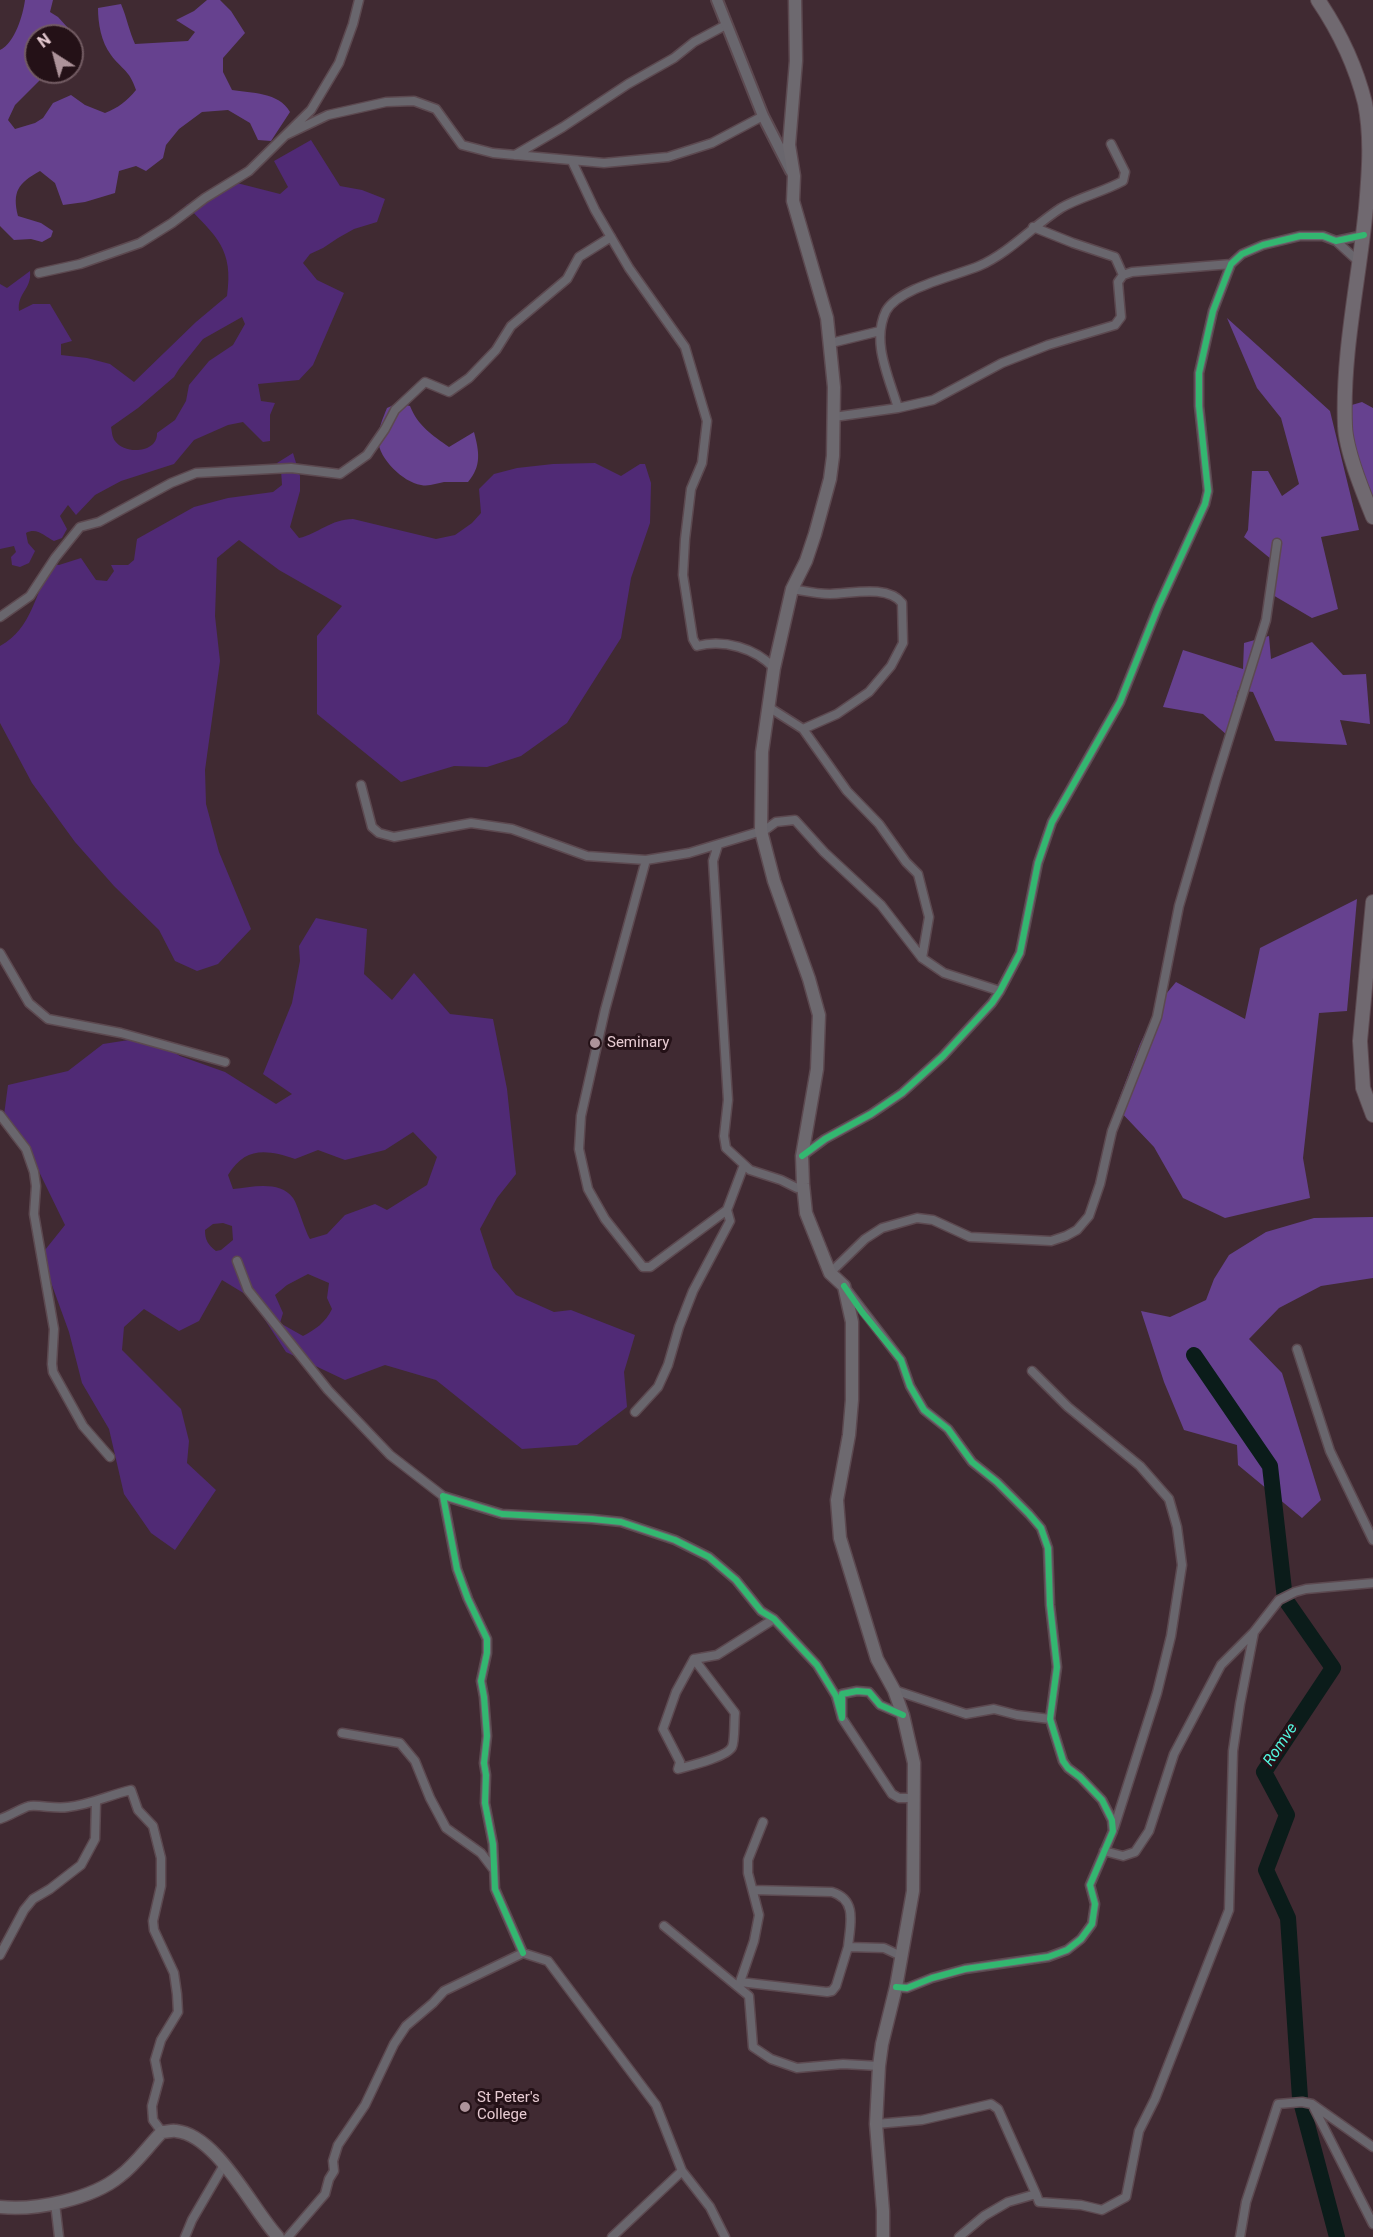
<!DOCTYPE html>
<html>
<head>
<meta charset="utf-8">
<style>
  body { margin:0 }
  #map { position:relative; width:1373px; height:2237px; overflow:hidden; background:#402a32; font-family:Roboto,sans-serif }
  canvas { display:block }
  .north { position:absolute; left:24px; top:24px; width:60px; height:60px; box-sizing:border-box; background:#241117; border:2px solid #725b62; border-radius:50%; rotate:324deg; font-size:16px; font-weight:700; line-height:24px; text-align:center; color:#e7cbd2 }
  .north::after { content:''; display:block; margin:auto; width:21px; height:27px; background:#ad939a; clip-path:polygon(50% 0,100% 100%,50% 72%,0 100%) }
</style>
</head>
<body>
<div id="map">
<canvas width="1373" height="2237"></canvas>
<div class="north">N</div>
</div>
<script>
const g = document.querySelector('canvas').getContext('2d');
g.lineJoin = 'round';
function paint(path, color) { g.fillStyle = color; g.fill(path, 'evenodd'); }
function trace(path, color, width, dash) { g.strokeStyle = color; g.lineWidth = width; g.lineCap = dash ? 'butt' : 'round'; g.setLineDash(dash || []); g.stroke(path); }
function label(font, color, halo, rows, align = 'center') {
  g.font = font + ' Roboto,sans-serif'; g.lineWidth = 6; g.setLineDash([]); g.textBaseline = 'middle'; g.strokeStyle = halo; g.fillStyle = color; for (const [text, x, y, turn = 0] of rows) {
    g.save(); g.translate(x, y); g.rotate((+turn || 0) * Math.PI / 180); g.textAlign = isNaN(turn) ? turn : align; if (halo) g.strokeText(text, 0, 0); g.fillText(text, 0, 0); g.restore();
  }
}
paint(new Path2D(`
  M311 140 340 186 362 190 385 199 377 222 354 229 338 238 323 248 310 254 303 263 317 280 344 293 313 365 299 380 258 384 261 401 275 403 270 415V441L263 442 243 422 228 425 194 440 174 464 121 481 95 495 76 515 68 505 60 516 67 529 62 538 54 541C44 536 37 527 26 533L28 543 35 551 29 563 20 567 12 565 11 557 16 552 14 546 0 549V284L7 288 30 271C32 290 17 292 19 311L33 304H50L72 341 61 344V355L87 358 110 364 134 382 196 322 227 296C234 249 216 236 186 205L233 182 280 194 288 187 274 161ZM242 317 245 324 233 345 209 361 189 385 186 401 175 420 157 433C158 453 125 455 115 441 112 437 112 432 111 427L138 408 174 377 179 369 203 339Z
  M293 453 300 476V491L290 527 299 538C318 534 331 519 353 519L436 539 455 535 472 523 481 513 479 489 494 474 517 468 553 464 595 463 621 476 640 464H645L651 483 650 523 631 578 621 638 567 723 521 756 487 767 454 766 401 782 317 714V636L342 606 279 570 239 540 217 558 215 616 220 661 205 770 206 804 219 852 251 929 218 964 197 971 175 961 159 930 114 886 75 842 32 783 0 723V646C33 628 34 594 52 564L59 565 81 558 96 580 107 581 114 571 111 565H128L134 560 137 539 194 507 228 498 273 492 282 485 281 470 277 463Z
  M316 918 367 929 364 974 392 1000 414 973 450 1014 493 1019 507 1089 516 1174 497 1198 480 1229 493 1268 516 1295 554 1312 571 1310 635 1335 624 1372 627 1407 577 1445 522 1449 436 1380 385 1365 345 1380 286 1352 250 1297 222 1280 199 1321 179 1331 144 1309 124 1327 122 1350 181 1409 189 1441 187 1463 216 1490 175 1550 151 1533 124 1494 109 1429 82 1383 69 1332 41 1255 65 1225 26 1145 4 1115 8 1085 68 1071 103 1044 148 1037 180 1056 225 1072 276 1104 292 1094 263 1074 292 1003 300 961 299 946ZM413 1132 437 1157 427 1185 387 1210 375 1204 345 1215 327 1234 310 1239C304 1229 298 1205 293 1198 280 1180 252 1187 233 1189L228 1175C245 1147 266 1149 295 1159L318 1150 345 1160 385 1150ZM223 1223 232 1226 233 1240 221 1250 216 1251C208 1245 205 1240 205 1230L213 1224ZM308 1274 329 1283 327 1298 332 1309C325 1323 316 1329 303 1336L280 1323 283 1313 275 1295 287 1285Z`), '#502a75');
paint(new Path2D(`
  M25 0H53L50 12 58 17 69 29 68 36H36V72H48L15 105 8 120 15 129 35 123 43 118 53 103 71 95 85 105 105 113C118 108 127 101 136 90 129 69 122 70 111 55 101 42 98 23 98 8L121 4C127 18 129 31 135 44L188 41 195 32 176 20 194 11 207 0H220L231 11 245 33 223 58V72L232 90C251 93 279 92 290 112L271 141 258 140 250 123 228 110 202 112 179 129 166 145 163 158 146 171 136 166 119 171 115 193 85 202 63 205 55 183 40 171C18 183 12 192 18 216L41 223 53 231 51 237 42 242 31 239 14 240 0 226V50C15 43 23 15 25 0Z
  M1227 318 1330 411 1359 530 1321 537 1338 609 1312 618 1266 591 1271 559 1244 537 1248 530 1252 471H1268L1282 496 1299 484 1281 418 1257 388Z
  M1362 402 1373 408V506L1348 451 1345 407Z
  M398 403 410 406C418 426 432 435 449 447L474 432C479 451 482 466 468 482 460 482 452 482 444 482 437 483 429 487 421 485 403 482 379 459 378 440 378 429 383 418 387 408Z
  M1269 636 1271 659 1312 642 1343 675 1366 674 1370 724 1340 720 1347 745 1275 741 1253 692 1238 690 1227 735 1203 714 1163 707 1183 650 1243 669 1244 643Z
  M1357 899 1347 1011 1319 1013 1303 1158 1310 1198 1225 1218 1183 1198 1154 1147 1116 1107 1140 1044 1161 1000 1176 982 1245 1019 1260 948Z
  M1373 1217V1278L1321 1286 1279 1308 1249 1339 1282 1373 1321 1500 1302 1518 1238 1465 1237 1445 1184 1430 1164 1382 1141 1311 1170 1317 1206 1300 1214 1279 1229 1255 1266 1232 1314 1218Z`), '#66418f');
trace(new Path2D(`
  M1194 1355 1270 1466 1285 1599 1333 1668 1264 1772 1287 1815 1266 1870 1288 1918 1300 2098 1337 2237`), '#0b1c1a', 16);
const minor = new Path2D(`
  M286 135 328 115 386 102 414 101 436 109 462 145 493 153 604 163 668 157 712 143 763 116
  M515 155 563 127 628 84 674 58 694 42 726 25
  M572 161 595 210 629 268 685 347 707 421 702 463 691 489 685 539 683 575 693 639 697 646C724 639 755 648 774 668
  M1033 227 1073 243 1115 257 1123 275
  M1336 241 1359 262
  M39 273 80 264 140 243 172 223 205 198 249 171 311 110 339 63 353 24 359 0
  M831 343 880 331
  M898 408C889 377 871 342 886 311 899 288 955 276 979 266 1009 253 1033 226 1061 208 1080 197 1103 192 1123 181L1125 172 1111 144
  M834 417 898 408 933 400 1002 363 1048 345 1115 325 1121 317 1118 282 1123 275 1132 272 1231 264
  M792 589C804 591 817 594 830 594 850 594 887 584 902 603L903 643 891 666 869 692 837 714 803 729
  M0 617 30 596 55 558 80 527 99 522 171 483 196 473 291 468 340 474 367 455 385 429 395 410 425 382 449 392 469 378 496 350 511 326 567 279 579 257 611 237
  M770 708 803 729 847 791 879 824 906 862 918 874 929 917 922 958
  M361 785 372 827 379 833 394 837 471 823 512 829 587 856 646 860 689 853 765 830 776 822 795 820 824 852 881 905 922 958 944 973 1000 991
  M718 845 713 861 728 1100 724 1136 726 1148 750 1170 781 1180 797 1188 803 1184
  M646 860 605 1010 581 1116 579 1149 588 1189 605 1219 643 1267H650L727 1210
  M0 953 29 1003 48 1019 121 1033 225 1062
  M0 1115 26 1149 34 1172 36 1186 34 1214 54 1329 52 1364 53 1372 83 1426 110 1457
  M802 1156 825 1139 871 1114 902 1093 943 1056 992 1003 1000 991 1020 953 1038 863 1052 822 1120 702 1158 607 1205 504 1208 491 1199 406V373L1213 311 1231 264 1242 254 1263 245 1300 236H1323L1336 241 1364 235
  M237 1261 248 1290 328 1390 390 1455 443 1496
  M830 1273 865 1239 882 1228 917 1218 933 1220 970 1237 1051 1241 1066 1236 1077 1230 1089 1216 1100 1184 1112 1131 1157 1017 1179 906 1216 780 1266 620 1277 543
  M848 1291 901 1360 910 1386 924 1410 948 1429 972 1462 997 1482 1029 1514 1041 1528 1048 1548 1050 1605 1057 1667 1050 1719 1063 1761 1068 1768 1080 1777 1102 1800 1112 1820 1113 1831 1090 1885 1095 1904 1092 1924 1081 1939 1067 1950 1048 1957 965 1969 932 1978 907 1988 896 1987
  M1297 1349 1330 1451 1373 1540
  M1032 1371 1068 1407 1140 1466 1169 1499 1177 1527 1182 1565 1171 1636 1157 1693 1114 1828
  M635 1412 658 1387 668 1365 679 1327 693 1291 730 1221 727 1210 744 1165
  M694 1659 735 1713C734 1721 735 1741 732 1747 727 1757 689 1766 678 1769L680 1762 663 1729 676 1692Z
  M694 1659 717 1655 774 1619
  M894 1690 966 1714 994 1709 1017 1715 1050 1719
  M842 1718 892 1794 899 1798H912
  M342 1733 400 1743 415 1761 430 1798 446 1828 481 1853 494 1870
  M0 1819C8 1817 25 1806 30 1806 42 1805 55 1809 68 1807 90 1805 109 1795 131 1790L138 1810 153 1826 161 1858V1886L153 1921 154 1930 174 1973 177 1994 178 2012 161 2040 155 2060 159 2080 152 2106 153 2120 162 2132
  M763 1822 748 1860V1873L759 1915 754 1941 740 1982 827 1992 832 1991 836 1986 848 1947 884 1948 901 1956
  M1104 1851 1123 1856 1135 1852 1149 1831 1174 1754 1221 1665 1254 1632 1279 1600 1295 1592 1306 1589 1373 1583
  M753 1890 832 1892C858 1900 850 1925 848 1947
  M664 1926 749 1996 753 2047 771 2059 797 2068 843 2064 879 2066
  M523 1953 495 1889 493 1844 485 1803 486 1775 484 1763 487 1736 484 1697 481 1681 487 1653V1639L468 1599 457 1569 443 1496 502 1514 592 1519 621 1522 675 1540 709 1557 736 1580 761 1611 774 1619 817 1665 836 1696 842 1718V1694L857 1691 869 1692 880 1705 903 1715
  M0 1955 24 1910 33 1899 50 1889 81 1865 95 1839 96 1802
  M1314 2108 1373 2224
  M876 2124 922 2120 991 2104 998 2109 1036 2194
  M55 2203 59 2237
  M185 2237 192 2220 224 2165
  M288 2237 325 2194 329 2179 334 2171 333 2161 338 2145 365 2105 394 2044 406 2026 433 2003 444 1991 523 1953 548 1961 656 2105 682 2171 710 2207 725 2237
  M612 2237 682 2171
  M959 2237 984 2216 1008 2202 1036 2194 1039 2202 1081 2205 1102 2210 1126 2197 1139 2131 1155 2099 1229 1910 1233 1751 1240 1704 1254 1632
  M1240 2237 1246 2202 1278 2104 1302 2102 1312 2104 1373 2147`);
const tertiary = new Path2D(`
  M717 0 763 116 791 171`);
const secondary = new Path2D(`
  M795 0 796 61 789 145 794 176 793 201 827 318 834 387 833 456 830 479 815 534 806 561 792 589 774 668 762 752 761 831 774 881 809 979 819 1015 817 1069 802 1156 803 1184 806 1213 830 1273 844 1286 852 1322V1400L849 1435 837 1500 840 1538 877 1659 894 1690 903 1715 914 1763 913 1891 896 1987 882 2044 879 2066 876 2124 883 2211V2237
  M0 2207C35 2211 92 2199 120 2176 136 2164 148 2146 162 2132 167 2132 172 2130 176 2131 217 2135 252 2209 278 2237`);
const trunk = new Path2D(`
  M1318 0C1339 31 1356 67 1365 103 1372 138 1369 173 1366 208 1359 280 1342 353 1345 426 1346 451 1363 492 1373 517
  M1373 902 1360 1041 1363 1088 1373 1115`);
trace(minor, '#5c4950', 11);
trace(tertiary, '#5c4950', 14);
trace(secondary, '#5c4950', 15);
trace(trunk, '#5c4950', 16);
trace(minor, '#69666d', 8);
trace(tertiary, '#69666d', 10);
trace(secondary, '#6d696f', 12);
trace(trunk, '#706970', 14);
trace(new Path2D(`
  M802 1156 825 1139 871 1114 902 1093 943 1056 992 1003 1000 991 1020 953 1038 863 1052 822 1120 702 1158 607 1205 504 1208 491 1199 406V373L1213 311 1231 264 1242 254 1263 245 1300 236H1323L1336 241 1364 235
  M844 1286 862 1312 901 1360 910 1386 924 1410 948 1429 972 1462 997 1482 1029 1514 1041 1528 1048 1548 1050 1605 1057 1667 1050 1719 1063 1761 1068 1768 1080 1777 1102 1800 1112 1820 1113 1831 1090 1885 1095 1904 1092 1924 1081 1939 1067 1950 1048 1957 965 1969 932 1978 907 1988 896 1987
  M523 1953 495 1889 493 1844 485 1803 486 1775 484 1763 487 1736 484 1697 481 1681 487 1653V1639L468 1599 457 1569 443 1496 502 1514 592 1519 621 1522 675 1540 709 1557 736 1580 761 1611 774 1619 817 1665 836 1696 842 1718V1694L857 1691 869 1692 880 1705 903 1715`), '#33b770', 6);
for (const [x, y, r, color] of [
  [595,1043,6,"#ad939a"],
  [465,2107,6,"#ad939a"]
]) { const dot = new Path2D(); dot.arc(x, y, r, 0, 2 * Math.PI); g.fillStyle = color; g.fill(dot); trace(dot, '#241117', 2); }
label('15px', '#e7cbd2', '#241117', [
  ["Seminary",607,1043],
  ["St Peter's",477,2098],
  ["College",477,2115]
], 'left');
label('italic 16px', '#53f5de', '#241117', [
  ["Romve",1281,1745,-56]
]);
</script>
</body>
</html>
